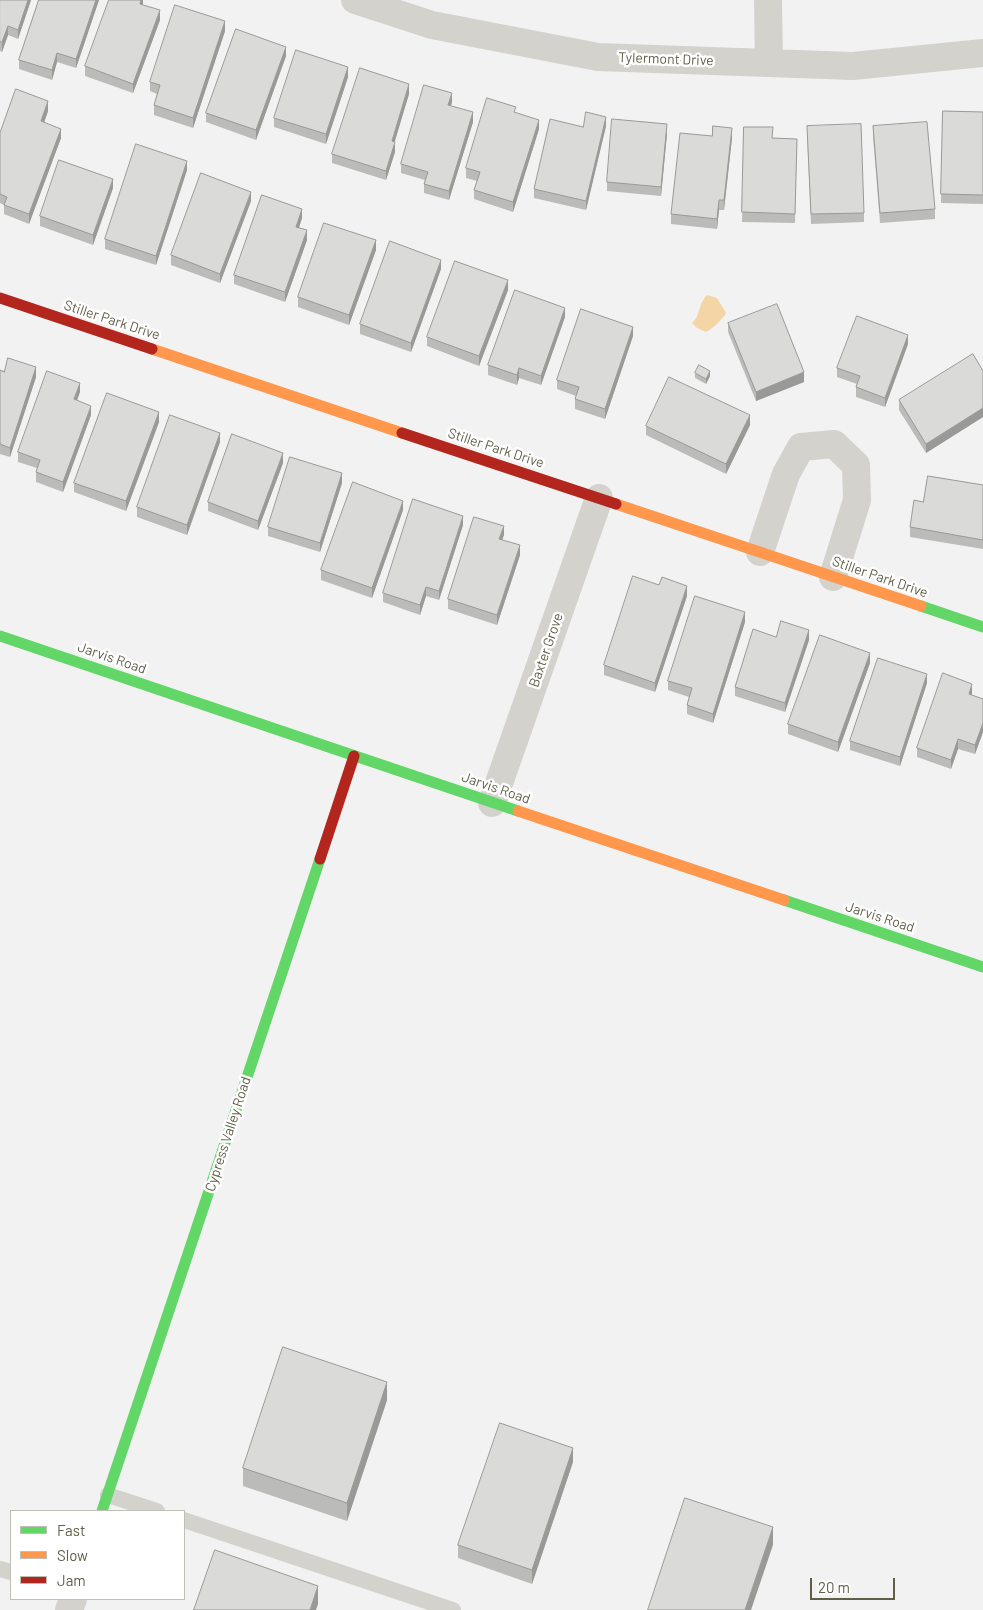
<!DOCTYPE html>
<html>
<head>
<meta charset="utf-8">
<style>
  body { margin:0 }
  #map { position:relative; width:983px; height:1610px; overflow:hidden; background:#f2f2f2; font-family:Barlow,sans-serif }
  canvas { display:block }
  .legend { position:absolute; left:10px; top:1510px; width:175px; height:90px; box-sizing:border-box; background:#fff; border:1px solid #c0bfb5; margin:0; padding:6px 9px; list-style:none; font-size:15px; color:#615e47 }
  .legend li { display:flex; align-items:center; gap:10px; height:25px }
  .legend b { width:25px; border:1px solid #c0bfb5 }
  .scale { position:absolute; left:810px; top:1578px; width:85px; height:22px; box-sizing:border-box; border:2px solid #615e47; border-top:0; padding-left:6px; font-size:15px; line-height:18px; white-space:nowrap; color:#615e47; -webkit-text-stroke:4px #fff; paint-order:stroke }
</style>
</head>
<body>
<div id="map">
<canvas width="983" height="1610"></canvas>
<ul class="legend">
<li><b style="height:6px;background:#63d668"></b>Fast</li>
<li><b style="height:6px;background:#ff974d"></b>Slow</li>
<li><b style="height:6px;background:#b3261e"></b>Jam</li>
</ul>
<div class="scale">20 m</div>
</div>
<script>
const g = document.querySelector('canvas').getContext('2d');
g.lineJoin = 'round';
function paint(path, color) { g.fillStyle = color; g.fill(path, 'evenodd'); }
function trace(path, color, width, dash) { g.strokeStyle = color; g.lineWidth = width; g.lineCap = dash ? 'butt' : 'round'; g.setLineDash(dash || []); g.stroke(path); }
function label(font, color, halo, rows, align = 'center') {
  g.font = font + ' Barlow,sans-serif'; g.lineWidth = 5; g.setLineDash([]); g.textBaseline = 'middle'; g.strokeStyle = halo; g.fillStyle = color; for (const [text, x, y, turn = 0] of rows) {
    g.save(); g.translate(x, y); g.rotate((+turn || 0) * Math.PI / 180); g.textAlign = isNaN(turn) ? turn : align; if (halo) g.strokeText(text, 0, 0); g.fillText(text, 0, 0); g.restore();
  }
}
paint(new Path2D(`
  M707 295 717 298 726 313C724 318 711 330 706 332L697 328 692 323C701 315 698 303 707 295Z`), '#f4d6a6');
trace(new Path2D(`
  M108 1495 157 1511
  M184 1520 453 1610
  M0 1569 11 1572`), '#d3d2cd', 16);
trace(new Path2D(`
  M355 0 432 25 598 57 853 66 983 53
  M768 0 769 63
  M760 552 786 474 801 447 834 444 856 465 857 500 833 577
  M492 803 599 498
  M69 1610 73 1599`), '#d3d2cd', 28);
trace(new Path2D(`
  M921 606 983 627
  M0 636 518 811
  M784 900 983 967
  M102 1511 320 859`), '#63d668', 11);
trace(new Path2D(`
  M152 349 402 433
  M616 504 921 606
  M518 811 784 900`), '#ff974d', 11);
trace(new Path2D(`
  M0 298 152 349
  M402 433 616 504
  M320 859 354 756`), '#b3261e', 11);
paint(new Path2D(`
  M0 0H31L18 39 8 35 2 52 0 51Z
  M39 0H99L76 68 57 62 52 80 19 69V60Z
  M143 0V5L160 20 133 93 85 76V66Z
  M225 31 193 128 154 115V105L157 94 150 91V82Z
  M286 56 256 140 206 122V113Z
  M348 77 326 144 274 127V118Z
  M409 94 394 142 395 152 386 180 332 163V154Z
  M452 102 451 106 473 122 449 200 424 193V184L425 180 401 173V164Z
  M48 111 44 123 61 138 29 224 4 214V205L0 203V133Z
  M943 111 983 112V204L941 203Z
  M516 113 539 129 513 212 474 199V190L477 181 466 178V168Z
  M606 126 586 210 534 198V189L583 127Z
  M873 126 935 209V219L880 223 873 136Z
  M744 127 773 138 797 139 795 223 742 222Z
  M667 134 661 196 607 191V182Z
  M807 135 864 213V222L811 224Z
  M712 136 732 138 724 210H719L717 229 671 224V214Z
  M187 170 156 265 105 249V239Z
  M113 188 93 245 40 226V216Z
  M251 201 220 283 171 265V255Z
  M302 218 299 228 307 240 285 302 234 284V275Z
  M376 250 349 325 298 307V297Z
  M441 269 411 352 360 334V324Z
  M508 290 479 366 427 346V337Z
  M565 317 541 385 519 378 517 385 488 375V365Z
  M728 323 804 382 756 401 728 332Z
  M633 336 605 419 575 409V399L576 396 557 389V380Z
  M908 344 885 407 856 397V387L857 384 837 377V368Z
  M0 370 36 377 10 457 0 454Z
  M983 371V417L926 453 899 410V400Z
  M695 373 710 376 706 384 695 378Z
  M80 392 77 400 91 415 63 492 36 482V472L37 468 18 462V452Z
  M159 422 126 511 74 492V483Z
  M750 425 726 474 646 435V426Z
  M220 442 187 535 137 517V507Z
  M283 463 258 530 208 511V502Z
  M342 483 320 552 268 536V527Z
  M983 485V549L910 537V527L923 502Z
  M403 510 372 598 321 580V570Z
  M463 525 439 600 426 596 420 615 383 602V593Z
  M504 535 502 540 520 555 497 625 448 609V599Z
  M687 596 655 692 604 675V665Z
  M745 622 713 723 687 714V705L689 697 668 690V681Z
  M809 640 785 712 735 696V687Z
  M870 663 838 752 788 734V724Z
  M927 683 900 766 850 750V741Z
  M972 693V695L983 699V732L975 754 958 749 951 769 917 757V748Z
  M387 1400 347 1521 243 1486V1468Z
  M573 1462 532 1584 458 1558V1545Z`), '#bbbcba');
paint(new Path2D(`
  M28 0H31L18 39V30Z
  M96 0H99L76 68V59Z
  M141 0H143V4L140 13V4Z
  M160 10V20L133 93V84Z
  M225 21V31L193 128V118Z
  M8 26V35L2 52V42Z
  M286 47V56L256 140V130Z
  M57 53V62L52 80V70Z
  M348 67V77L326 144V134Z
  M409 84V94L392 151V141Z
  M452 93V102L448 115V105Z
  M48 101V111L41 131V121Z
  M473 112V122L449 200V191Z
  M606 117V126L586 210V201Z
  M539 120V129L513 212V202Z
  M667 124V134L661 196V187Z
  M732 128V138L724 210V200Z
  M61 129V138L29 224V214Z
  M395 142V152L386 180V171Z
  M187 161V170L156 265V256Z
  M113 179V188L93 245V235Z
  M251 192V201L220 283V274Z
  M719 200V210L717 229V219Z
  M302 209V218L296 236V227Z
  M307 230V240L285 302V292Z
  M376 240V250L349 325V315Z
  M441 260V269L411 352V343Z
  M508 280V290L479 366V356Z
  M565 308V317L541 385V376Z
  M633 327V336L605 419V409Z
  M908 335V344L885 407V398Z
  M36 367V377L10 457V448Z
  M519 368V378L517 385V375Z
  M710 371V376L706 384V379Z
  M804 372V382L756 401V392Z
  M80 383V392L74 409V399Z
  M91 406V415L63 492V482Z
  M983 408V417L926 453V444Z
  M159 412V422L126 511V501Z
  M750 415V425L726 474V464Z
  M220 433V442L187 535V525Z
  M283 453V463L258 530V521Z
  M342 473V483L320 552V543Z
  M403 501V510L372 598V588Z
  M463 516V525L439 600V591Z
  M504 526V535L499 548V539Z
  M520 545V555L497 625V615Z
  M687 586V596L655 692V683Z
  M426 587V596L420 615V605Z
  M745 612V622L713 723V714Z
  M809 630V640L785 712V703Z
  M870 653V663L838 752V742Z
  M927 674V683L900 766V757Z
  M972 684V693L969 704V694Z
  M983 723V732L975 754V745Z
  M958 739V749L951 769V760Z
  M387 1382V1400L347 1521V1503Z
  M573 1448V1462L532 1584V1570Z
  M773 1527V1545L751 1610H745Z
  M318 1586V1604L316 1610H310Z`), '#999997');
const building = new Path2D(`
  M0 0H28L18 30 8 26 2 42H0Z
  M39 0H96L76 59 57 53 52 70 19 60Z
  M109 0H141L140 4 160 10 133 84 85 66Z
  M175 5 225 21 193 118 154 105 160 85 150 82Z
  M236 29 286 47 256 130 206 113Z
  M296 50 348 67 326 134 274 118Z
  M360 68 409 84 392 141 395 142 386 171 332 154Z
  M424 85 452 93 448 105 473 112 449 191 424 184 428 172 401 164Z
  M16 89 48 101 41 121 61 129 29 214 4 205 7 197 0 194V133Z
  M487 98 516 107 514 112 539 120 513 202 474 190 480 172 466 168Z
  M943 111 983 112V195L941 194Z
  M586 112 606 117 586 201 534 189 550 119 583 127Z
  M612 119 667 124 661 187 607 182Z
  M927 122 935 209 880 213 873 126Z
  M861 124 864 213 811 214 807 126Z
  M713 126 732 128 724 200H719L717 219 671 214 680 133 712 136Z
  M744 127H773L772 138 797 139 795 214 742 212Z
  M136 144 187 161 156 256 105 239Z
  M59 160 113 179 93 235 40 216Z
  M201 173 251 192 220 274 171 255Z
  M262 195 302 209 296 227 307 230 285 292 234 275Z
  M324 223 376 240 349 315 298 297Z
  M390 241 441 260 411 343 360 324Z
  M455 261 508 280 479 356 427 337Z
  M515 290 565 308 541 376 519 368 517 375 488 365Z
  M777 304 804 372 756 392 728 323Z
  M581 309 633 327 605 409 575 399 579 387 557 380Z
  M857 316 908 335 885 398 856 387 860 376 837 368Z
  M973 354 983 371V408L926 444 899 400Z
  M8 358 36 367 10 448 0 444V370L4 372Z
  M699 365 710 371 706 379 695 373Z
  M47 371 80 383 74 399 91 406 63 482 36 472 40 460 18 452Z
  M669 377 750 415 726 464 646 426Z
  M107 393 159 412 126 501 74 483Z
  M170 415 220 433 187 525 137 507Z
  M232 434 283 453 258 521 208 502Z
  M290 457 342 473 320 543 268 527Z
  M928 476 983 485V540L910 527 914 500 923 502Z
  M353 482 403 501 372 588 321 570Z
  M413 499 463 516 439 591 426 587 420 605 383 593Z
  M474 517 504 526 499 539 520 545 497 615 448 599Z
  M633 576 659 585 662 577 687 586 655 683 604 665Z
  M695 596 745 612 713 714 687 705 692 688 668 681Z
  M781 621 809 630 785 703 735 687 753 629 776 637Z
  M820 635 870 653 838 742 788 724Z
  M878 658 927 674 900 757 850 741Z
  M943 673 972 684 969 694 983 699V723L975 745 958 739 951 760 917 748Z
  M283 1347 387 1382 347 1503 243 1468Z
  M500 1423 573 1448 532 1570 458 1545Z
  M685 1498 773 1527 745 1610H648Z
  M215 1550 318 1586 310 1610H194Z`);
paint(building, '#dadbd8');
trace(building, '#999997', 1);
label('14px', '#615e47', '#fff', [
  ["Tylermont Drive",666,59,2],
  ["Stiller Park Drive",112,320,18],
  ["Stiller Park Drive",496,448,18],
  ["Stiller Park Drive",880,577,19],
  ["Baxter Grove",546,650,-71],
  ["Jarvis Road",112,658,19],
  ["Jarvis Road",496,788,19],
  ["Jarvis Road",880,917,18],
  ["Cypress Valley Road",228,1134,-72]
]);
</script>
</body>
</html>
